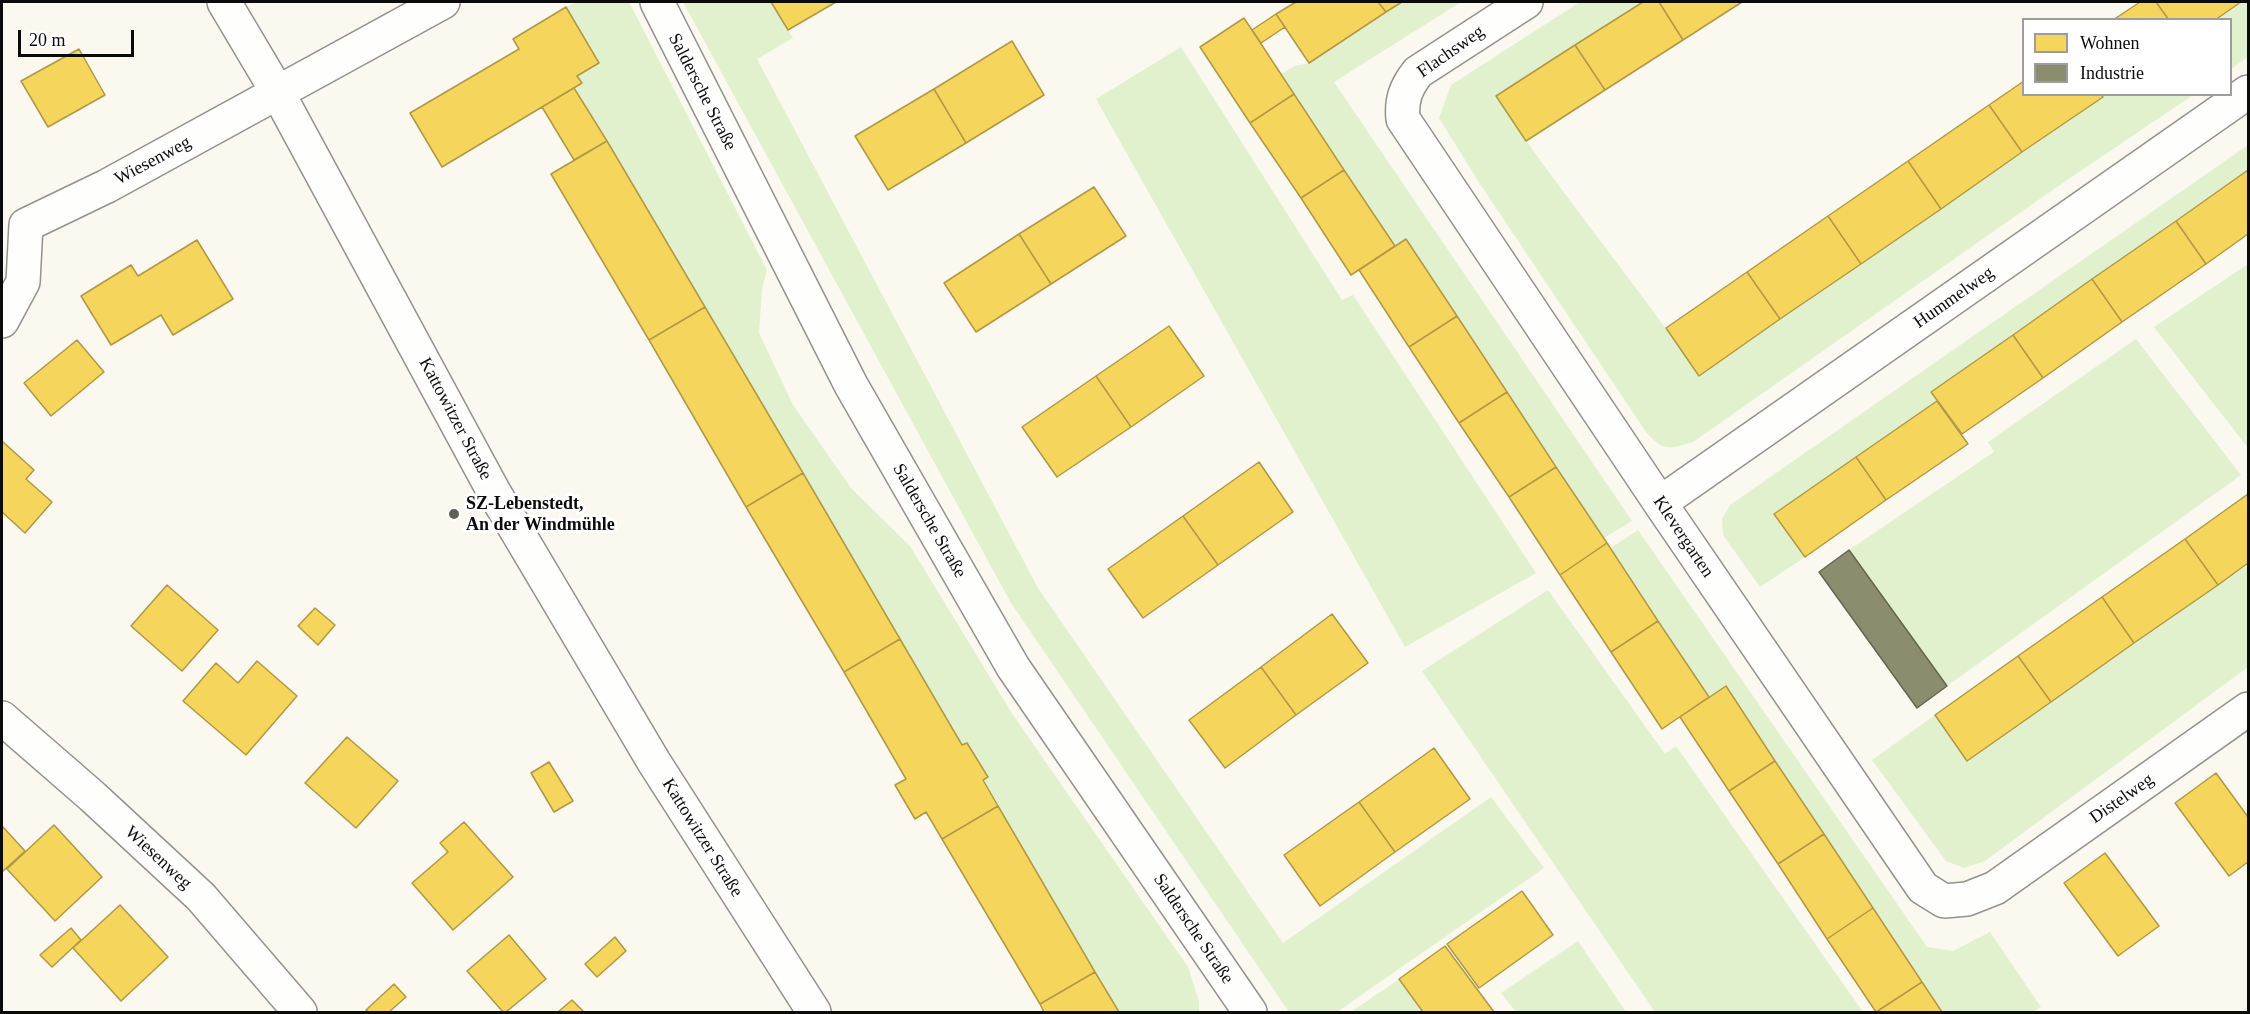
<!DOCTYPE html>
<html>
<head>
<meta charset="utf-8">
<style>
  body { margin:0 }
  #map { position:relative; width:2250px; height:1014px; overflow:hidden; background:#faf8ef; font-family:Georgia,serif }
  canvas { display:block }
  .frame { position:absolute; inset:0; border:3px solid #0b0b0b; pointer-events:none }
  .legend { position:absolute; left:2022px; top:18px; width:210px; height:78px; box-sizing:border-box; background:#fff; border:2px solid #9d9d9d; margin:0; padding:8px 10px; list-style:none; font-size:18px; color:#0b0b0b }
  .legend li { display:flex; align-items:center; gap:12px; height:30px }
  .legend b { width:30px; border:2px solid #9d9d9d }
  .scale { position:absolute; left:18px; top:30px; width:116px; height:27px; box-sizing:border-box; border:3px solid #0b0b0b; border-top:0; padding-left:8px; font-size:18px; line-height:21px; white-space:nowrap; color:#0b0b0b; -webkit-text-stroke:4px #fff; paint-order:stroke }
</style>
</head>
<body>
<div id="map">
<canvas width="2250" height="1014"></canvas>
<div class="frame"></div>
<ul class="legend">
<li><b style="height:16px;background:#f6d55c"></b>Wohnen</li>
<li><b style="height:16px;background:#8c8c6e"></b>Industrie</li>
</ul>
<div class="scale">20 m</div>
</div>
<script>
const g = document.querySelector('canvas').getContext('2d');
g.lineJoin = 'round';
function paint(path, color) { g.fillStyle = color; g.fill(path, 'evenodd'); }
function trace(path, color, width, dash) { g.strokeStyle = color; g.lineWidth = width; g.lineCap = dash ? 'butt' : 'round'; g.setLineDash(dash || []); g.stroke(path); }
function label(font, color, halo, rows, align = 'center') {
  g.font = font + ' Georgia,serif'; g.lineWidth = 6; g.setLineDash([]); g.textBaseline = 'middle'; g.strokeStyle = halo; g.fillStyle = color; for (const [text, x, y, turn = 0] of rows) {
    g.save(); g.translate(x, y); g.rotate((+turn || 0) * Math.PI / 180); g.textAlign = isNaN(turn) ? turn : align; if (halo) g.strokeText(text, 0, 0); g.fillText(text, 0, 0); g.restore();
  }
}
paint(new Path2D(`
  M577 2H629L767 270 762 289 759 333 793 405 851 488 910 546 1013 715 1188 967 1199 1001V1012H1119L983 780 987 777 967 743 962 745 575 88 582 83 577 76 599 63 566 7Z
  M683 2H771L793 38 757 59 1038 588 1283 943 1491 797 1544 868 1337 1012H1289L1011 603Z
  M1403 2H1461L1334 82 1632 521 1604 538 1406 240 1395 246 1281 74 1295 66 1309 63Z
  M1580 2H1643L1496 97C1560 193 1634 281 1699 375L2106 95H2193L2054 189 1693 442C1669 449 1664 452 1646 432L1480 184 1439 118 1451 85Z
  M2241 2H2248V57L2231 69 2230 20H2215Z
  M1181 47 1342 300 1353 295 1536 573 1405 647 1096 99Z
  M2248 145V170L1932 391 1937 401 1775 513 1805 557 1760 587 1723 535 1722 519 1730 505Z
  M2248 264V448L2154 327Z
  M2136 339 2241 475 1947 686 1849 550 1994 452 1988 442Z
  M1638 530 1927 947 1953 951 1990 932 2041 1007 2033 1012H1942L1726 687 1709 697 1611 548Z
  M2248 563V667L1985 861 1964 868 1946 861 1872 760 1935 715 1968 760Z
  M1548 590 1665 754 1676 746 1863 1012H1655L1422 671Z
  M1578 941 1626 1012H1516L1501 993Z
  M1399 979 1423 1012H1351Z`), '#e1f1cd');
const homes = new Path2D(`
  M771 2H836L788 30Z
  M1296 2H1378L1386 12 1309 63 1276 14Z
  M1378 2H1402L1386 12Z
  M1643 2H1659L1683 40 1605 90 1575 45Z
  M1659 2H1742L1683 40Z
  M2140 2H2156L2169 20H2113Z
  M2156 2H2241L2215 20H2169Z
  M566 7 599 63 577 76 582 83 442 167 410 113 519 49 513 39Z
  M1276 14 1285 27 1261 43 1252 30Z
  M1244 18 1294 94 1250 123 1200 47Z
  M1012 41 1044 95 966 143 934 89Z
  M1575 45 1605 90 1526 141 1496 96Z
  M79 49 105 95 48 127 21 81Z
  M2024 81V94H2101L2103 97 2022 152 1989 105Z
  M574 88 607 141 574 160 542 107Z
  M934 89 966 143 888 190 855 136Z
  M1294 94 1344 170 1301 198 1250 123Z
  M1989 105 2022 152 1941 209 1908 161Z
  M607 141 705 307 649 340 551 174Z
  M1908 161 1941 209 1861 264 1828 216Z
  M1344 170 1395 246 1351 275 1301 198Z
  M2248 170V234L2206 264 2176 221Z
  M1094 187 1126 236 1051 284 1019 234Z
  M1828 216 1861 264 1780 319 1747 272Z
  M2176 221 2206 264 2122 322 2092 279Z
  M1019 234 1051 284 976 332 944 283Z
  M1406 239 1457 316 1409 347 1359 270Z
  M197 240 233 299 173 335 161 315 111 345 81 296 131 265 138 276Z
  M1747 272 1780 319 1699 376 1666 328Z
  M2092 279 2122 322 2043 378 2013 335Z
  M705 307 803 473 746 507 649 340Z
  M1457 316 1507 392 1459 423 1409 347Z
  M1169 326 1204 376 1131 427 1096 376Z
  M2013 335 2043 378 1962 434 1931 392Z
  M77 340 104 372 51 416 24 383Z
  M1096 376 1131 427 1057 477 1022 427Z
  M1507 392 1556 467 1509 497 1459 423Z
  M1937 401 1968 444 1886 500 1856 457Z
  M2 441 34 470 26 479 52 502 25 533 2 512Z
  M1856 457 1886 500 1805 557 1774 514Z
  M1259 462 1293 512 1218 565 1183 516Z
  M1556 467 1607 543 1560 575 1509 497Z
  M803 473 900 639 844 672 746 507Z
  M2248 494V563L2218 585 2185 539Z
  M1183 516 1218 565 1143 618 1108 569Z
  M2185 539 2218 585 2134 643 2102 597Z
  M1607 543 1658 621 1611 652 1560 575Z
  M167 585 218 630 182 671 131 626Z
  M2102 597 2134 643 2051 702 2018 656Z
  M315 608 335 625 318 645 298 626Z
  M1332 614 1368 663 1296 715 1261 667Z
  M1658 621 1709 697 1662 729 1611 652Z
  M900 639 962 745 967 743 988 777 983 780 998 806 942 839 926 812 915 819 895 785 906 779 844 672Z
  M2018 656 2051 702 1967 761 1935 715Z
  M257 661 297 696 246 755 183 701 216 663 238 683Z
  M1261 667 1296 715 1225 768 1189 720Z
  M1726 686 1775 761 1729 791 1680 717Z
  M347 737 398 781 356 828 305 783Z
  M1434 748 1470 799 1395 852 1359 802Z
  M1775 761 1824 834 1778 864 1729 791Z
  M549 762 573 801 554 812 531 773Z
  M2216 773 2248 817V862L2229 876 2175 803Z
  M1359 802 1395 852 1320 906 1284 855Z
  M998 806 1095 972 1040 1004 942 839Z
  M464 822 513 877 453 930 412 883 448 852 440 843Z
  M54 825 102 877 55 921 7 869Z
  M2 826 25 851 2 872Z
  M1824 834 1873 908 1827 939 1778 864Z
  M2105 853 2159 926 2118 956 2064 883Z
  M1522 891 1553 935 1479 988 1447 944Z
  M120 905 168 957 121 1001 73 948Z
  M1873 908 1922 982 1876 1012 1827 939Z
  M71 928 81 940 52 967 40 955Z
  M509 935 546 979 506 1012H503L467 971Z
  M615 937 626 951 597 977 585 964Z
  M1445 946 1494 1012H1423L1399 979Z
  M1095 972 1119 1012H1044L1040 1004Z
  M1922 982 1942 1012H1876Z
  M394 984 406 997 389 1012H369L366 1010Z
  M572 1000 584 1012H558Z`);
paint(homes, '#f6d55c');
trace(homes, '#b09844', 1.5);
const industry = new Path2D(`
  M1849 550 1947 686 1917 708 1819 572Z`);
paint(industry, '#8c8c6e');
trace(industry, '#656550', 1.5);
const minor = new Path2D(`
  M224 2 278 93 495 494 654 762 814 1012
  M657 2 851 385 1013 667 1250 1012
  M1526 2 1418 72C1406 87 1401 100 1403 119L1660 503 1923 888 1944 901 1967 899 1995 888 2248 709
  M2 321 23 282 26 225 107 186 443 2
  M1660 503 2248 92
  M2 718 93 797 201 897 300 1012`);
trace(minor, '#93928e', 36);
trace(minor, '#fefefd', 33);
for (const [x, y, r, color] of [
  [454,514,6,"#5f5e5b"]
]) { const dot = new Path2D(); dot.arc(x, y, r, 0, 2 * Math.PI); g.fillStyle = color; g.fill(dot); trace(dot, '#fff', 2); }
label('18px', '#0b0b0b', '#fff', [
  ["Flachsweg",1451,52,-35],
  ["Saldersche Straße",702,92,63],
  ["Wiesenweg",153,161,-28],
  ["Hummelweg",1954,298,-35],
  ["Kattowitzer Straße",455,419,62],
  ["Saldersche Straße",929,521,60],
  ["Klevergarten",1683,537,56],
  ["Distelweg",2122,799,-35],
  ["Kattowitzer Straße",702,838,58],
  ["Wiesenweg",158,858,43],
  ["Saldersche Straße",1193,929,56]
]);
label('bold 18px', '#0b0b0b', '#fff', [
  ["SZ-Lebenstedt,",466,504],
  ["An der Windmühle",466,525]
], 'left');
</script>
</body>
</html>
